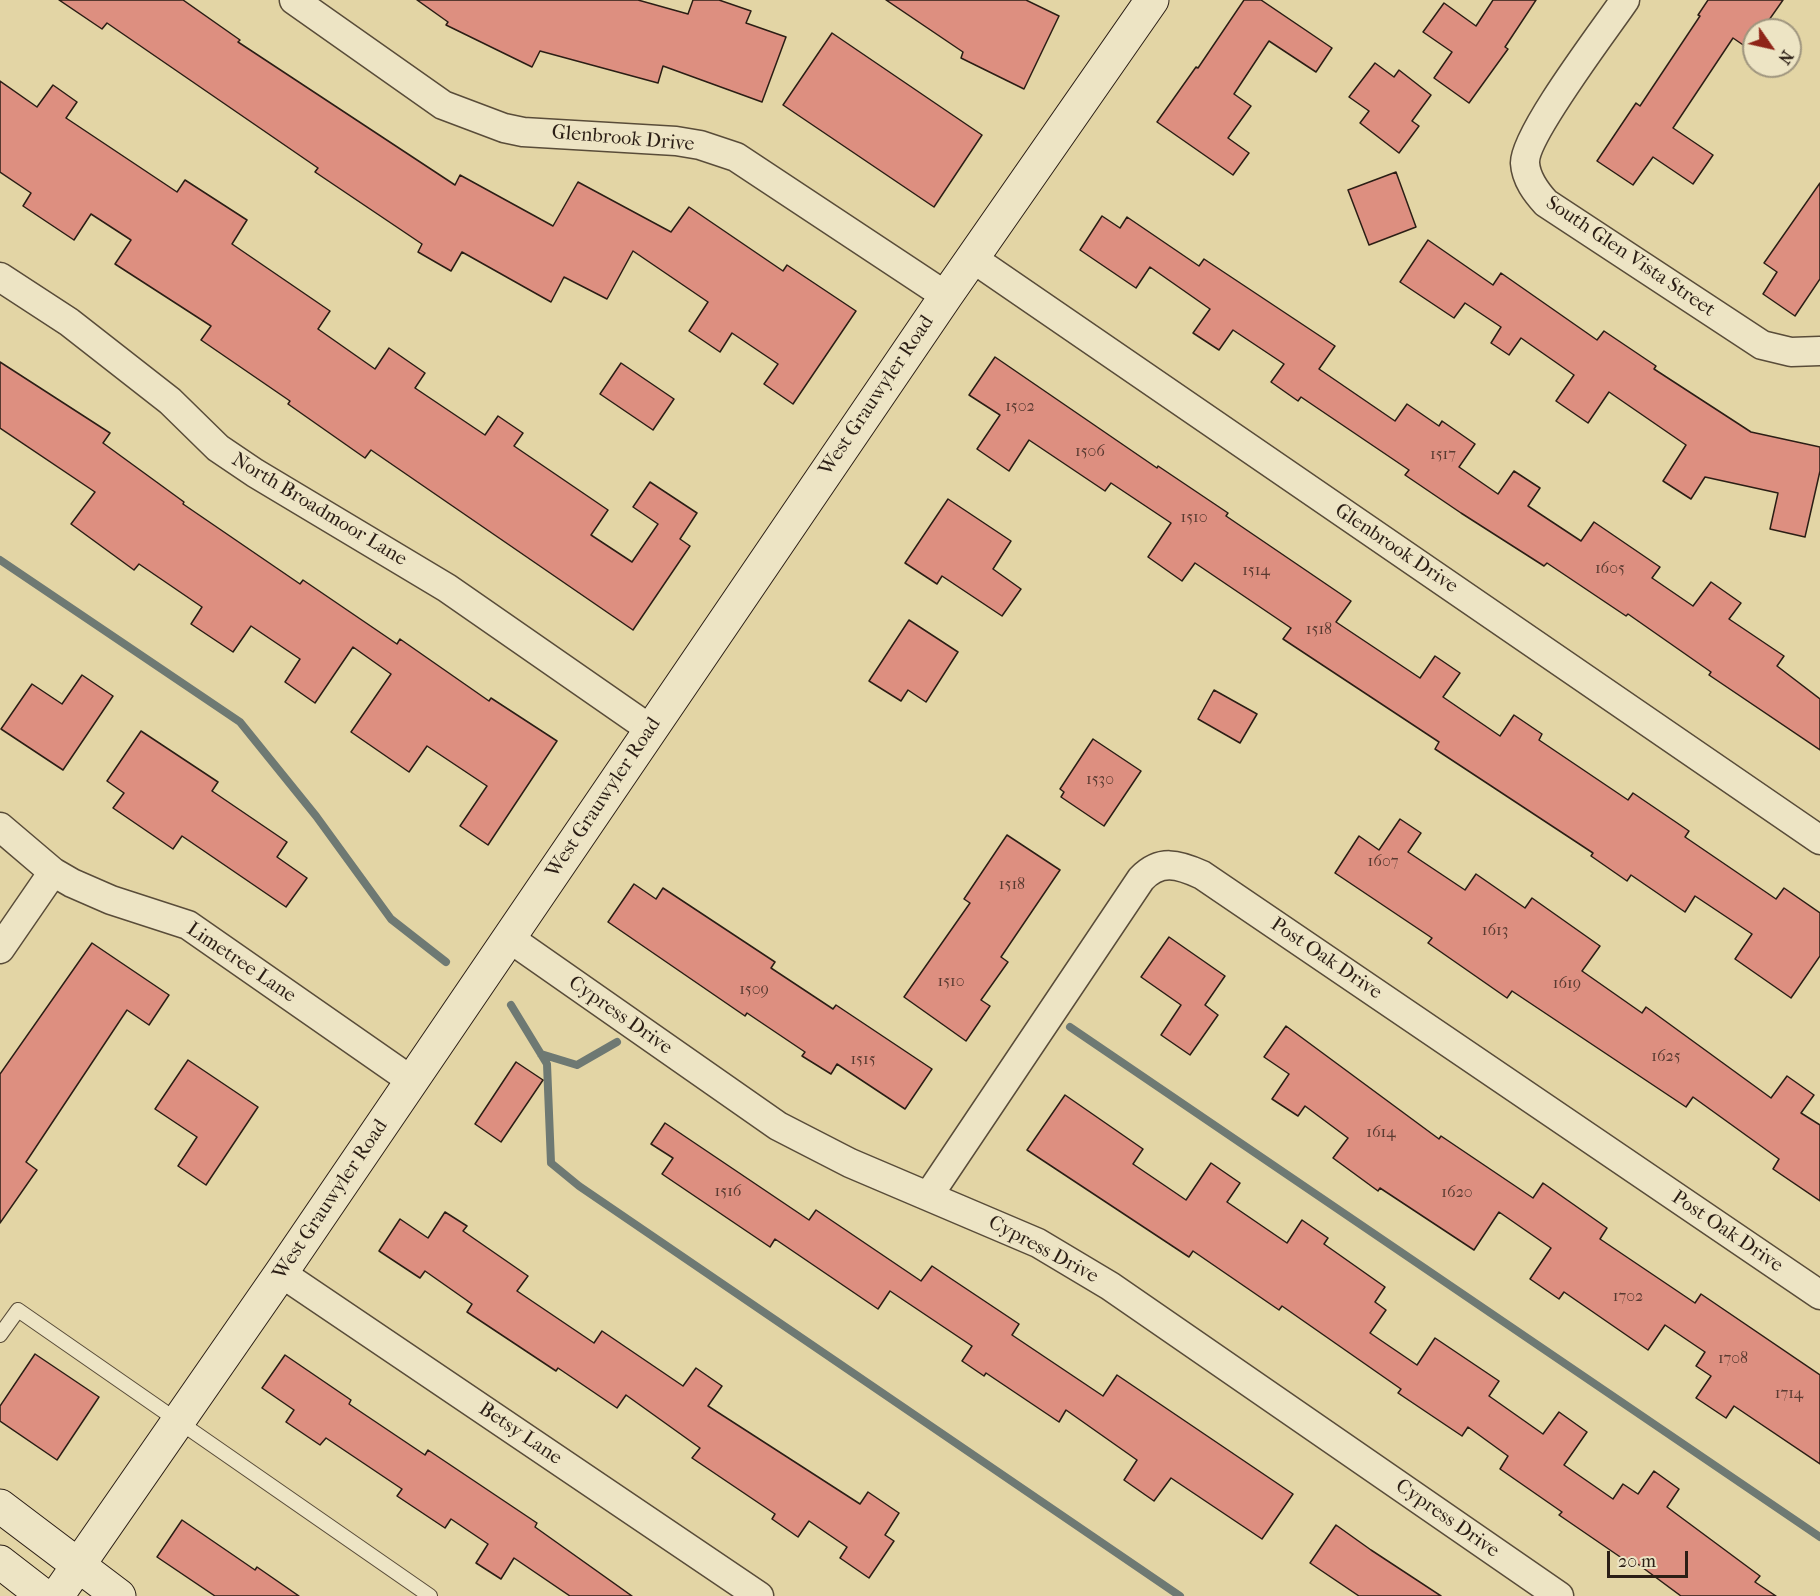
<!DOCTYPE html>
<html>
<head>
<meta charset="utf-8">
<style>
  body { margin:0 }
  #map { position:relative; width:1820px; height:1596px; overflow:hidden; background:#e3d5a5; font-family:"IM FELL French Canon",serif }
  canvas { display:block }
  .north { position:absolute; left:1742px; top:18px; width:60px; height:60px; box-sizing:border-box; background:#ede4c4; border:2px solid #9f957e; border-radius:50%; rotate:124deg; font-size:16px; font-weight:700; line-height:24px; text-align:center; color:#2b1e15 }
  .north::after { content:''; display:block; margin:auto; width:21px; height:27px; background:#8f2418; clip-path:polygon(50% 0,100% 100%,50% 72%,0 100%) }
  .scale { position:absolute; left:1607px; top:1551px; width:81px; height:27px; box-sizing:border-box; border:3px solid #2b1e15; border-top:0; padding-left:8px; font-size:18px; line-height:21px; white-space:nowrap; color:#2b1e15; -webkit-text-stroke:4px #ede4c4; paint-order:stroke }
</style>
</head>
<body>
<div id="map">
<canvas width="1820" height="1596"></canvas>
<div class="north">N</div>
<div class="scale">20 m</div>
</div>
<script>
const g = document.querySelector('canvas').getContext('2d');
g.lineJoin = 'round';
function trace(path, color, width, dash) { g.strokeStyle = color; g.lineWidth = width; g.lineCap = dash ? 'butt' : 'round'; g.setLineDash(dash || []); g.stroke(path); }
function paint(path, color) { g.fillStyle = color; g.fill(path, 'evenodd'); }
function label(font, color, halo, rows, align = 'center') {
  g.font = font + ' "IM FELL French Canon",serif'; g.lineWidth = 4.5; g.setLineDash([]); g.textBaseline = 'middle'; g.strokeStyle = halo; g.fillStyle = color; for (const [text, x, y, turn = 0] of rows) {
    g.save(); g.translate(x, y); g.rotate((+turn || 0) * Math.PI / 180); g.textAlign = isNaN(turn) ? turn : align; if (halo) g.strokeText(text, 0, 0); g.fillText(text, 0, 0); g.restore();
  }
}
trace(new Path2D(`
  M0 560 240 722 316 816 391 919 446 962
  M511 1005 547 1064 551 1163 579 1186 1180 1596
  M1070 1027 1820 1537
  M541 1054 577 1065 617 1042`), '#6e7973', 8);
const building = new Path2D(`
  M59 0H183L240 40 238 42 455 185 460 175 553 226 578 182 671 232 689 207 783 271 787 265 856 311 793 404 764 384 778 364 732 333 720 352 689 331 708 302 633 251 607 299 564 277 551 302 462 252 451 271 418 252 422 244 315 172 318 168 107 23 102 29Z
  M417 0H638L688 14 693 0H719L751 11 746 23 786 37 762 102 663 66 658 83 540 51 532 67 446 25 448 22Z
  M886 0H1026L1059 16 1024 89 961 58 963 52Z
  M1244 0H1261L1332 48 1316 72 1269 41 1234 94 1251 106 1228 138 1249 153 1233 175 1157 122 1196 67 1198 68Z
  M1493 0H1536L1505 47 1508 49 1469 103 1434 78 1452 52 1423 32 1444 3 1476 26Z
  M1708 0H1783L1762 30H1754V43L1749 49 1733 38 1673 128 1713 155 1693 184 1653 157 1633 185 1597 161 1636 103 1640 106 1700 16 1698 15Z
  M832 33 982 135 934 207 783 105Z
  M1375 63 1394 77 1399 70 1431 95 1412 121 1419 126 1399 153 1360 123 1369 111 1349 97Z
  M0 81 37 107 53 85 77 102 66 118 177 192 185 180 247 220 232 244 330 311 318 329 375 369 389 348 425 373 415 388 485 435 498 416 523 433 514 446 608 510 591 535 632 562 658 524 633 507 650 482 697 513 680 539 690 546 633 630 371 450 365 458 288 404 290 401 201 340 211 326 115 264 131 240 91 214 74 240 23 206 31 193 0 172Z
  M1396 172 1416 227 1369 245 1348 190Z
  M1820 183V279L1795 316 1763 294 1777 272 1764 263Z
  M1102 216 1120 228 1127 217 1199 266 1204 259 1335 346 1319 369 1395 421 1407 404 1439 426 1442 421 1475 444 1459 467 1498 494 1514 471 1540 488 1528 506 1581 541 1594 522 1660 567 1652 578 1693 606 1711 582 1741 603 1729 619 1784 656 1777 666 1820 699V750L1709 675 1711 672 1628 614 1626 616 1547 563 1544 566 1461 513 1405 475 1409 470 1301 397 1298 401 1271 382 1284 364 1233 330 1219 350 1193 333 1210 309 1150 267 1136 288 1080 250Z
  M1428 240 1493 285 1501 273 1597 340 1604 331 1656 366 1654 369 1751 432 1820 447V471L1805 537 1770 529 1778 493 1705 477 1691 499 1663 481 1686 445 1609 392 1588 423 1556 401 1574 375 1521 338 1509 355 1491 343 1501 327 1465 303 1454 318 1400 282Z
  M995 357 1157 468 1158 466 1228 513 1226 516 1351 601 1336 622 1420 678 1435 656 1460 673 1443 697 1500 736 1514 715 1542 734 1539 740 1628 800 1633 793 1689 831 1685 837 1776 899 1784 888 1820 913V956L1791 998 1735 959 1752 934 1695 896 1685 912 1631 875 1627 881 1591 856 1593 853 1435 749 1439 742 1283 639 1291 628 1195 563 1182 581 1148 557 1171 523 1111 483 1105 491 1029 440 1009 471 977 449 1000 415 969 395Z
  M0 362 110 433 103 443 184 502 183 504 300 584 303 580 397 644 400 639 489 701 491 698 557 741 488 845 460 826 487 786 427 746 409 772 351 732 391 674 353 647 315 703 285 682 300 659 251 626 233 652 191 624 202 607 139 564 134 570 71 524 95 492 0 428Z
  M621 363 674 399 653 430 600 394Z
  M948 499 1011 541 993 569 1021 589 1002 616 942 576 937 584 905 563Z
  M909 620 958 652 926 702 908 690 901 701 869 681Z
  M82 675 113 696 63 770 1 729 32 684 62 704Z
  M1214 690 1257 714 1240 743 1198 719Z
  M141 731 218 782 212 791 287 842 277 857 307 878 286 907 182 836 173 849 113 808 124 793 107 781Z
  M1093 739 1141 771 1104 826 1061 797 1064 792 1060 789Z
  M1400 819 1421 833 1408 852 1465 890 1476 874 1525 908 1532 898 1600 946 1582 971 1642 1013 1646 1007 1771 1098 1787 1076 1814 1095 1801 1113 1820 1125V1201L1773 1169 1779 1159 1693 1097 1686 1107 1512 991 1507 998 1428 943 1432 938 1335 873 1359 836 1379 850Z
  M1007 835 1060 870 1001 957 1008 962 981 1000 990 1006 966 1041 904 997 970 903 964 899Z
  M634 884 656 899 663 888 775 962 771 968 833 1009 836 1005 932 1069 905 1109 837 1064 831 1074 802 1056 805 1052 747 1013 745 1016 608 922Z
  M1169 937 1225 976 1205 1005 1218 1015 1190 1055 1161 1035 1181 1005 1141 977Z
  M92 943 169 995 149 1025 127 1010 26 1162 37 1170 0 1223V1074Z
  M1286 1026 1439 1139 1441 1136 1533 1198 1543 1183 1607 1228 1600 1239 1695 1303 1701 1294 1820 1375V1464L1734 1406 1726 1418 1696 1398 1711 1376 1696 1366 1705 1352 1665 1325 1648 1350 1564 1292 1559 1299 1530 1279 1551 1248 1499 1212 1474 1250 1380 1188 1378 1191 1333 1158 1348 1138 1305 1106 1298 1116 1272 1099 1289 1074 1264 1057Z
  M188 1060 258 1107 206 1185 178 1166 197 1137 155 1109Z
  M516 1062 543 1080 501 1142 475 1124Z
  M1065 1095 1143 1149 1133 1164 1186 1200 1211 1163 1240 1183 1227 1202 1287 1243 1302 1220 1328 1238 1324 1244 1385 1287 1375 1302 1386 1310 1370 1333 1417 1365 1435 1338 1499 1381 1489 1396 1543 1434 1559 1412 1587 1432 1564 1465 1613 1499 1623 1484 1638 1494 1654 1471 1679 1489 1667 1507 1760 1576 1755 1582 1776 1596H1681L1631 1559 1629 1563 1559 1515 1562 1512 1500 1469 1508 1456 1468 1427 1462 1436 1398 1393 1401 1389 1282 1306 1279 1310 1193 1251 1189 1257 1027 1150Z
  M665 1123 809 1220 816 1210 921 1281 932 1266 1019 1324 1012 1335 1103 1396 1117 1375 1293 1494 1262 1539 1171 1478 1154 1501 1124 1480 1137 1460 1066 1410 1059 1422 986 1373 984 1376 962 1361 972 1346 890 1291 878 1309 775 1239 770 1247 662 1174 673 1158 651 1144Z
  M445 1212 467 1226 463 1231 528 1276 517 1291 594 1343 602 1331 683 1386 696 1368 722 1386 708 1406 860 1504 868 1492 899 1513 885 1535 894 1541 869 1578 840 1558 847 1547 809 1521 798 1537 772 1519 775 1514 692 1458 700 1448 626 1395 617 1408 558 1368 556 1371 467 1312 472 1304 425 1271 420 1278 379 1251 400 1219 428 1238Z
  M35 1354 99 1397 57 1460 0 1421V1406Z
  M285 1355 351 1400 349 1404 425 1455 428 1450 537 1523 535 1527 632 1596H570L514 1558 501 1579 476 1563 488 1544 451 1519 445 1528 397 1496 402 1489 326 1438 320 1445 286 1422 294 1410 262 1388Z
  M182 1520 255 1570 257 1567 299 1596H215L157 1557Z
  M1336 1525 1371 1550 1441 1596H1359L1310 1563Z`);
paint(building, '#dd8f80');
trace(building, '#2b1e15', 1.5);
const lane = new Path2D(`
  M0 1335 18 1310 430 1596`);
const street = new Path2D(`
  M294 0 443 105 504 128 523 132 676 141 700 145 736 157 946 296
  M1625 0C1606 28 1524 135 1525 163 1526 179 1536 192 1546 203L1762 345 1791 352 1820 351
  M972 258 1820 840
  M0 277 69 322 170 401 218 448 255 473 447 588 650 729
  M0 827 53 872 72 883 111 900 188 925 412 1081
  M509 938 778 1126 850 1163 1038 1243 1110 1286 1559 1596
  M0 949 53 872
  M929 1195 1141 879C1160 859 1178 864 1202 875L1820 1295
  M281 1273 759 1596`);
const secondary = new Path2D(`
  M0 1506 119 1596
  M0 1562 44 1596
  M57 1596 281 1273 946 296 1152 0`);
trace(lane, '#594c39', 16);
trace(street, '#594c39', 31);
trace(secondary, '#2b1e15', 35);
trace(lane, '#ede4c4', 14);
trace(street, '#ede4c4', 28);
trace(secondary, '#ede4c4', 33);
label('16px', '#583a30', null, [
  ["1502",1020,407],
  ["1506",1090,452],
  ["1517",1443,455],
  ["1510",1194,518],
  ["1605",1610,569],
  ["1514",1256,571],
  ["1518",1319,630],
  ["1530",1100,780],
  ["1607",1383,862],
  ["1518",1012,885],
  ["1613",1495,931],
  ["1510",951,982],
  ["1619",1567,984],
  ["1509",754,990],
  ["1625",1666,1057],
  ["1515",863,1060],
  ["1614",1381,1133],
  ["1516",728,1192],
  ["1620",1457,1193],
  ["1702",1628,1297],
  ["1708",1733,1359],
  ["1714",1789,1394]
]);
label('20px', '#2b1e15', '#ede4c4', [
  ["Glenbrook Drive",623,139,5],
  ["South Glen Vista Street",1630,257,34],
  ["West Grauwyler Road",877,396,-56],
  ["North Broadmoor Lane",319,510,31],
  ["Glenbrook Drive",1396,549,34],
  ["West Grauwyler Road",604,798,-56],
  ["Post Oak Drive",1326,959,34],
  ["Limetree Lane",241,963,34],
  ["Cypress Drive",620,1016,35],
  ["West Grauwyler Road",331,1200,-56],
  ["Post Oak Drive",1727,1232,34],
  ["Cypress Drive",1043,1250,28],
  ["Betsy Lane",520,1434,34],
  ["Cypress Drive",1447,1519,35]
]);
</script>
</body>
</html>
